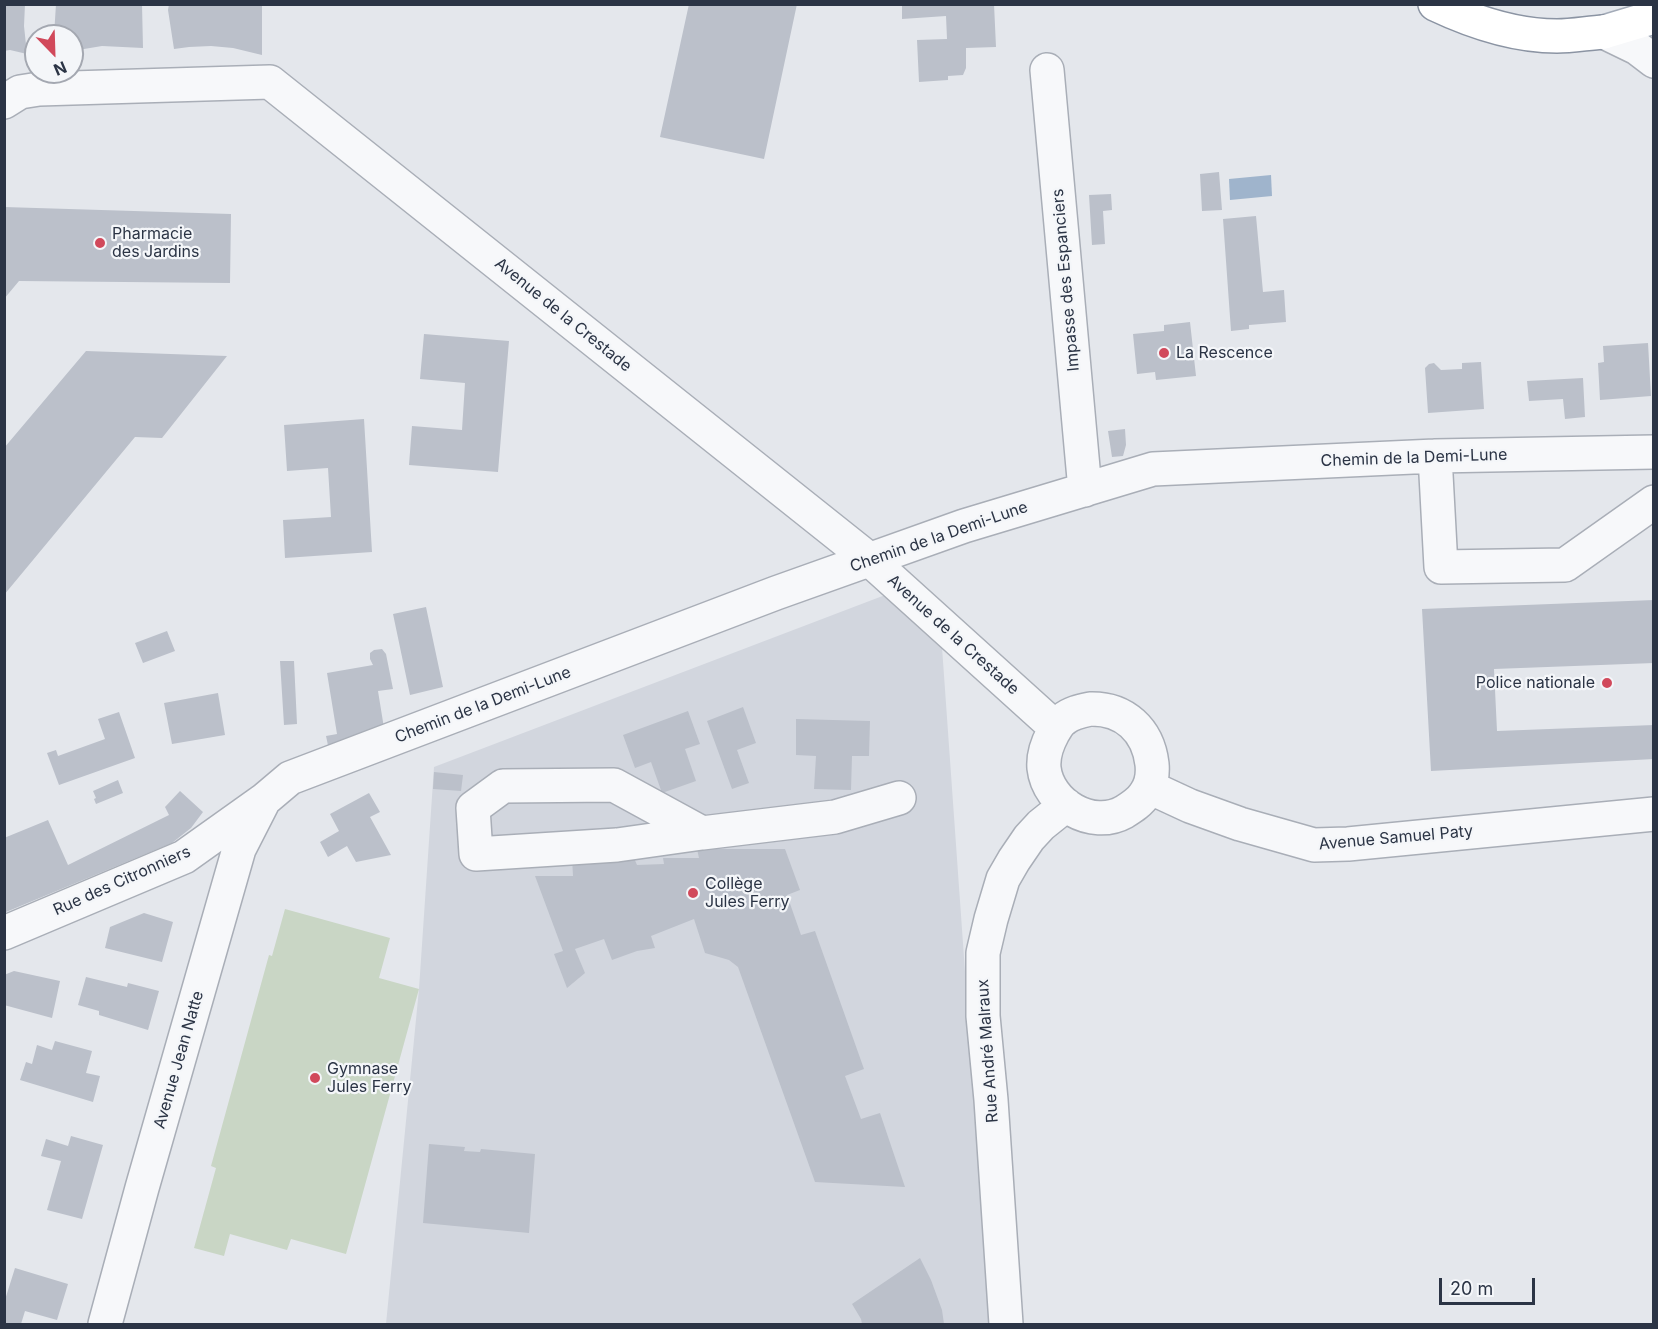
<!DOCTYPE html>
<html>
<head>
<meta charset="utf-8">
<style>
  body { margin:0 }
  #map { position:relative; width:1658px; height:1329px; overflow:hidden; background:#e4e7ec; font-family:Inter,sans-serif }
  canvas { display:block }
  .frame { position:absolute; inset:0; border:6px solid #2b3445; pointer-events:none }
  .north { position:absolute; left:24px; top:24px; width:60px; height:60px; box-sizing:border-box; background:#f4f6f9; border:2px solid #a4a8b1; border-radius:50%; rotate:157deg; font-size:16px; font-weight:700; line-height:24px; text-align:center; color:#2b3445 }
  .north::after { content:''; display:block; margin:auto; width:21px; height:27px; background:#d1495b; clip-path:polygon(50% 0,100% 100%,50% 72%,0 100%) }
  .scale { position:absolute; left:1439px; top:1278px; width:96px; height:27px; box-sizing:border-box; border:3px solid #2b3445; border-top:0; padding-left:8px; font-size:18px; line-height:21px; white-space:nowrap; color:#2b3445; -webkit-text-stroke:4px #f4f6f9; paint-order:stroke }
</style>
</head>
<body>
<div id="map">
<canvas width="1658" height="1329"></canvas>
<div class="frame"></div>
<div class="north">N</div>
<div class="scale">20 m</div>
</div>
<script>
const g = document.querySelector('canvas').getContext('2d');
g.lineJoin = 'round';
function paint(path, color) { g.fillStyle = color; g.fill(path, 'evenodd'); }
function trace(path, color, width, dash) { g.strokeStyle = color; g.lineWidth = width; g.lineCap = dash ? 'butt' : 'round'; g.setLineDash(dash || []); g.stroke(path); }
function label(font, color, halo, rows, align = 'center') {
  g.font = font + ' Inter,sans-serif'; g.lineWidth = 4.5; g.setLineDash([]); g.textBaseline = 'middle'; g.strokeStyle = halo; g.fillStyle = color; for (const [text, x, y, turn = 0] of rows) {
    g.save(); g.translate(x, y); g.rotate((+turn || 0) * Math.PI / 180); g.textAlign = isNaN(turn) ? turn : align; if (halo) g.strokeText(text, 0, 0); g.fillText(text, 0, 0); g.restore();
  }
}
paint(new Path2D(`
  M914 584 940 619 990 1324H386L419 989 434 767Z`), '#d2d6de');
paint(new Path2D(`
  M285 909 390 938 379 978 419 989 346 1254 291 1239 287 1250 230 1234 224 1256 194 1248 216 1168 211 1166 269 955 272 956Z`), '#c9d6c5');
paint(new Path2D(`
  M1271 175 1272 196 1230 200 1229 179Z`), '#9fb4cc');
paint(new Path2D(`
  M4 4H25L24 26 27 54 10 50 4 51Z
  M56 4H142L143 48 102 46 72 51V36H54Z
  M169 4H262V55L233 48 211 46 189 47 174 49 168 10Z
  M689 4H797L764 159 660 137Z
  M902 4H994L996 47 966 48V68L963 75 948 76V80L919 82 917 40 947 39 946 16 902 19Z
  M1219 172 1222 210 1202 211 1200 174Z
  M1111 194 1112 210 1103 211 1105 244 1092 245 1089 195Z
  M4 207 231 214 230 283 19 281 4 299Z
  M1256 216 1263 292 1284 290 1286 322 1249 325V329L1231 331 1223 219Z
  M1190 322 1196 376 1156 380 1155 372 1137 374 1133 334 1164 331V325Z
  M424 334 509 341 498 472 409 465 412 426 462 430 465 383 420 379Z
  M1648 343 1651 396 1600 400 1598 363 1604 362 1603 346Z
  M86 351 227 356 162 438 135 437 4 595V448Z
  M1481 362 1484 409 1428 413 1425 368 1429 364 1434 363 1441 370 1462 369V363Z
  M1583 378 1585 417 1565 419 1563 399 1529 401 1527 381Z
  M364 419 372 552 285 558 283 520 331 517 328 468 287 471 284 425Z
  M1125 429 1126 445 1123 456 1112 457 1108 431Z
  M1654 600V663L1494 669 1497 731 1654 725V759L1431 771 1422 609Z
  M426 607 443 687 410 695 393 614Z
  M167 631 175 651 143 663 135 643Z
  M382 649 386 654 393 689 378 691 384 728 329 750 326 736 337 734 327 673 373 665 370 659V653L374 650Z
  M280 661H294L297 724 284 725Z
  M218 693 225 735 172 744 164 703Z
  M743 707 756 743 737 750 749 783 732 789 707 721Z
  M688 711 700 744 685 749 696 781 662 793 651 762 635 768 623 735Z
  M119 712 135 758 59 785 47 753 56 750 58 756 105 739 98 719Z
  M796 719 870 721 869 756H852L851 790 814 789 816 756 796 755Z
  M434 772 463 775 461 791 433 789Z
  M118 780 123 793 96 804 94 799 96 798 93 791Z
  M180 791 203 812 191 828 172 843 6 912 4 909V838L48 820 68 865 169 815 165 807Z
  M369 793 380 812 370 817 391 855 356 862 347 846 328 857 320 842 339 831 330 814Z
  M697 849H785L800 890 787 895 801 935 815 931 864 1069 845 1076 861 1119 880 1113 905 1187 815 1182 738 967 729 960 705 953 694 919 651 936 655 948 637 951 612 960 604 939 575 949 585 973 567 988 554 954 563 951 535 876H573L572 858H634L637 865 664 864 663 858H699Z
  M144 913 173 922 162 962 105 948 110 927Z
  M14 971 60 981 52 1018 4 1005V975Z
  M86 977 127 987 128 983 159 991 148 1030 99 1015V1011L78 1005Z
  M55 1041 92 1051 86 1073 100 1076 93 1102 20 1080 26 1062 32 1064 37 1045 52 1050Z
  M71 1136 103 1145 82 1219 47 1210 61 1161 41 1156 46 1139 68 1146Z
  M429 1144 465 1147 464 1151 480 1152 481 1149 535 1154 529 1233 423 1223Z
  M920 1258 931 1280 942 1310 944 1324H862L861 1319 852 1304Z
  M15 1268 68 1284 57 1320 25 1311 21 1324H4V1303Z`), '#bbc0ca');
const minor = new Path2D(`
  M1604 32 1637 48 1654 61
  M1047 70 1085 490
  M4 102 20 92 39 89 270 82 870 560 1056 728
  M1435 456 1441 567 1565 565 1654 502
  M1090 709C1124 708 1148 730 1152 764 1153 774 1151 786 1145 794 1140 802 1132 807 1124 812 1092 830 1048 804 1044 768 1043 756 1047 744 1053 733 1056 728 1059 722 1064 719 1071 713 1081 711 1090 709Z
  M1149 787 1190 806 1240 824 1314 845 1348 844 1654 814
  M702 833 617 845 476 854 473 808 503 786 614 785 702 833 835 817 899 798
  M4 933 184 857 264 800 290 778 776 593 964 526 1153 469 1435 456 1654 452
  M105 1324 142 1188 239 849 262 804
  M1006 1324 991 1100 983 1016V953L991 919 1003 879 1014 860 1029 838 1041 825 1066 805`);
const major = new Path2D(`
  M1604 32 1654 17`);
const highway = new Path2D(`
  M1435 4C1473 22 1514 36 1557 36 1572 36 1588 33 1604 32
  M1653 4 1654 5`);
trace(minor, '#a9aeb7', 36);
trace(major, '#a3abb8', 36);
trace(highway, '#8b94a3', 36);
trace(minor, '#f7f8fa', 33);
trace(major, '#fff', 33);
trace(highway, '#fff', 33);
for (const [x, y, r, color] of [
  [100,243,6,"#d1495b"],
  [1164,353,6,"#d1495b"],
  [1607,683,6,"#d1495b"],
  [693,893,6,"#d1495b"],
  [315,1078,6,"#d1495b"]
]) { const dot = new Path2D(); dot.arc(x, y, r, 0, 2 * Math.PI); g.fillStyle = color; g.fill(dot); trace(dot, '#f4f6f9', 2); }
label('16px', '#2b3445', '#f4f6f9', [
  ["Pharmacie",112,234],
  ["des Jardins",112,252],
  ["La Rescence",1176,353],
  ["Police nationale",1595,683,"right"],
  ["Collège",705,884],
  ["Jules Ferry",705,902],
  ["Gymnase",327,1069],
  ["Jules Ferry",327,1087]
], 'left');
label('16px', '#2b3445', '#f4f6f9', [
  ["Impasse des Espanciers",1066,280,-95],
  ["Avenue de la Crestade",563,315,39],
  ["Chemin de la Demi-Lune",1414,458,-2],
  ["Chemin de la Demi-Lune",939,537,-19],
  ["Avenue de la Crestade",953,635,42],
  ["Chemin de la Demi-Lune",483,705,-21],
  ["Avenue Samuel Paty",1396,838,-5],
  ["Rue des Citronniers",122,881,-24],
  ["Rue André Malraux",988,1051,-94],
  ["Avenue Jean Natte",179,1060,-74]
]);
</script>
</body>
</html>
